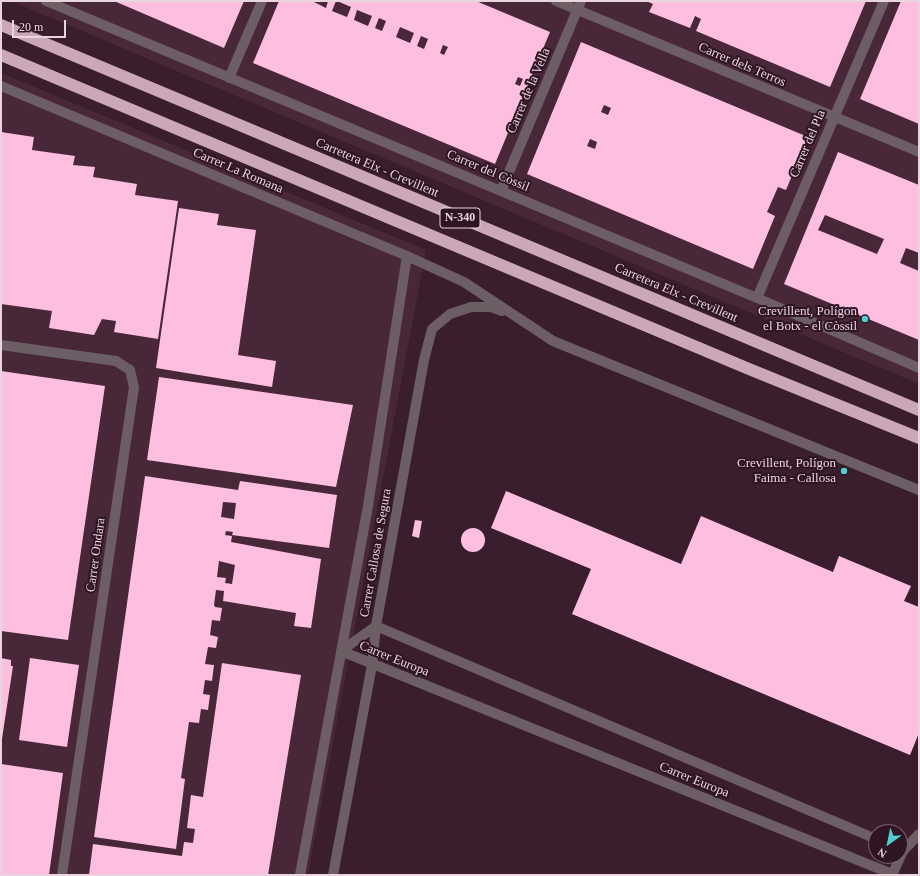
<!DOCTYPE html>
<html>
<head>
<meta charset="utf-8">
<style>
  body { margin:0 }
  #map { position:relative; width:920px; height:876px; overflow:hidden; background:#3a1e2d; font-family:Georgia,serif }
  canvas { display:block }
  .frame { position:absolute; inset:0; border:2px solid #e8d5de; pointer-events:none }
  .north { position:absolute; left:868px; top:824px; width:40px; height:40px; box-sizing:border-box; background:#2f1524; border:1px solid #79626e; border-radius:50%; rotate:213deg; font-size:11px; font-weight:700; line-height:16px; text-align:center; color:#e8d5de }
  .north::after { content:''; display:block; margin:auto; width:14px; height:18px; background:#52cdcf; clip-path:polygon(50% 0,100% 100%,50% 72%,0 100%) }
  .scale { position:absolute; left:12px; top:20px; width:54px; height:18px; box-sizing:border-box; border:2px solid #e8d5de; border-top:0; padding-left:5px; font-size:12px; line-height:14px; white-space:nowrap; color:#e8d5de; -webkit-text-stroke:3px #2f1524; paint-order:stroke }
</style>
</head>
<body>
<div id="map">
<canvas width="920" height="876"></canvas>
<div class="frame"></div>
<div class="north">N</div>
<div class="scale">20 m</div>
</div>
<script>
const g = document.querySelector('canvas').getContext('2d');
g.lineJoin = 'round';
function paint(path, color) { g.fillStyle = color; g.fill(path, 'evenodd'); }
function trace(path, color, width, dash) { g.strokeStyle = color; g.lineWidth = width; g.lineCap = dash ? 'butt' : 'round'; g.setLineDash(dash || []); g.stroke(path); }
function label(font, color, halo, rows, align = 'center') {
  g.font = font + ' Georgia,serif'; g.lineWidth = 4; g.setLineDash([]); g.textBaseline = 'middle'; g.strokeStyle = halo; g.fillStyle = color; for (const [text, x, y, turn = 0] of rows) {
    g.save(); g.translate(x, y); g.rotate((+turn || 0) * Math.PI / 180); g.textAlign = isNaN(turn) ? turn : align; if (halo) g.strokeText(text, 0, 0); g.fillText(text, 0, 0); g.restore();
  }
}
paint(new Path2D(`
  M11 1H919V384Z
  M1 73 426 250 308 875H1Z`), '#482739');
paint(new Path2D(`
  M114 1H244L224 48Z
  M279 1H312L326 8 328 1H336L332 11 347 17 351 7 337 1H476L550 32 495 164 253 63ZM357 10 372 16 368 26 354 20ZM379 18 386 21 382 31 375 28ZM400 27 414 33 410 43 396 37ZM421 36 428 39 424 49 417 46ZM443 45 448 47 444 55 440 53ZM518 77 523 79 520 86 515 84Z
  M646 1H866L830 87 696 31 701 19 695 16 690 28 649 12 653 4Z
  M901 1H919V124L860 99Z
  M581 42 808 137 786 190 778 187 767 212 775 216 753 269 527 174ZM604 105 611 108 608 115 601 112ZM590 139 597 142 595 149 587 146Z
  M1 132 34 137 32 150 75 156 73 165 95 167 93 177 137 184 135 195 178 201 158 339 114 332 116 321 102 319 94 335 49 328 52 311 1 304Z
  M838 152 919 185V253L906 248 900 263 919 271V340L784 284ZM825 215 884 239 877 254 818 230Z
  M179 208 219 214 217 225 256 230 238 355 276 361 272 387 156 368Z
  M1 371 105 386 68 640 1 631Z
  M159 377 353 405 336 487 147 460Z
  M145 476 238 490 240 481 337 495 329 548 232 535 233 532 226 531 225 535 232 536 231 542 321 559 313 615 311 628 294 626 296 613 223 601 224 591 216 590 214 605 215 607 222 608 220 621 212 620 210 635 218 637 216 648 208 647 205 664 214 665 212 681 205 680 203 694 210 695 208 710 201 709 199 723 189 722 181 778 185 779 176 849 94 837ZM223 502 236 503 234 519 221 517ZM219 561 235 565 232 584 225 583 226 578 217 577Z
  M506 491 681 564 701 516 833 572 839 556 911 586 904 601 919 607V733L910 755 572 614 591 569 491 528Z
  M415 520 422 521 419 538 412 536Z
  M461 540a12 12 0 1 1 24 0a12 12 0 1 1-24 0Z
  M1 658 11 660V666H13L2 739Z
  M30 658 79 665 67 747 19 740Z
  M222 663 301 675 268 875H89L93 844 182 856 184 842 193 843 195 829 187 828 191 795 203 797Z
  M1 764 63 773 49 875H1Z`), '#fdbedf');
trace(new Path2D(`
  M46 1 757 298 919 368
  M556 1 919 152
  M229 78 262 1
  M1 86 407 256 464 282 553 341 919 490
  M501 191 581 1
  M757 298 884 1
  M1 345 116 361 130 370 134 387 62 875
  M341 651 892 874
  M341 651 376 626 876 839
  M300 875 368 506 407 256
  M333 875 372 665 376 626 424 360 432 329 450 314 471 307H491L502 311
  M892 875 903 851 919 834`), '#6d5e65', 10);
trace(new Path2D(`
  M1 25 919 410
  M1 55 749 369 919 438`), '#cca7ba', 12);
for (const [x, y, r, color] of [
  [865,319,4,"#52cdcf"],
  [844,471,4,"#52cdcf"]
]) { const dot = new Path2D(); dot.arc(x, y, r, 0, 2 * Math.PI); g.fillStyle = color; g.fill(dot); trace(dot, '#2f1524', 1.5); }
for (const [x, y, w] of [
  [460,218,40]
]) { const box = new Path2D(); box.roundRect(x - w / 2, y - 10, w, 20, 3); g.fillStyle = '#2f1524'; g.fill(box); trace(box, '#e8d5de', 1); }
label('bold 12px', '#e8d5de', null, [
  ["N-340",460,218]
]);
label('13px', '#e8d5de', '#2f1524', [
  ["Carrer dels Terros",742,65,23],
  ["Carrer de la Vella",529,91,-67],
  ["Carrer del Pla",808,144,-67],
  ["Carretera Elx - Crevillent",377,168,23],
  ["Carrer La Romana",238,171,23],
  ["Carrer del Còssil",488,171,23],
  ["Carretera Elx - Crevillent",676,293,23],
  ["Carrer Callosa de Segura",376,553,-80],
  ["Carrer Ondara",96,555,-82],
  ["Carrer Europa",394,659,22],
  ["Carrer Europa",694,780,22]
]);
label('13px', '#e8d5de', '#2f1524', [
  ["Crevillent, Polígon",857,312],
  ["el Botx - el Còssil",857,327],
  ["Crevillent, Polígon",836,464],
  ["Faima - Callosa",836,479]
], 'right');
</script>
</body>
</html>
